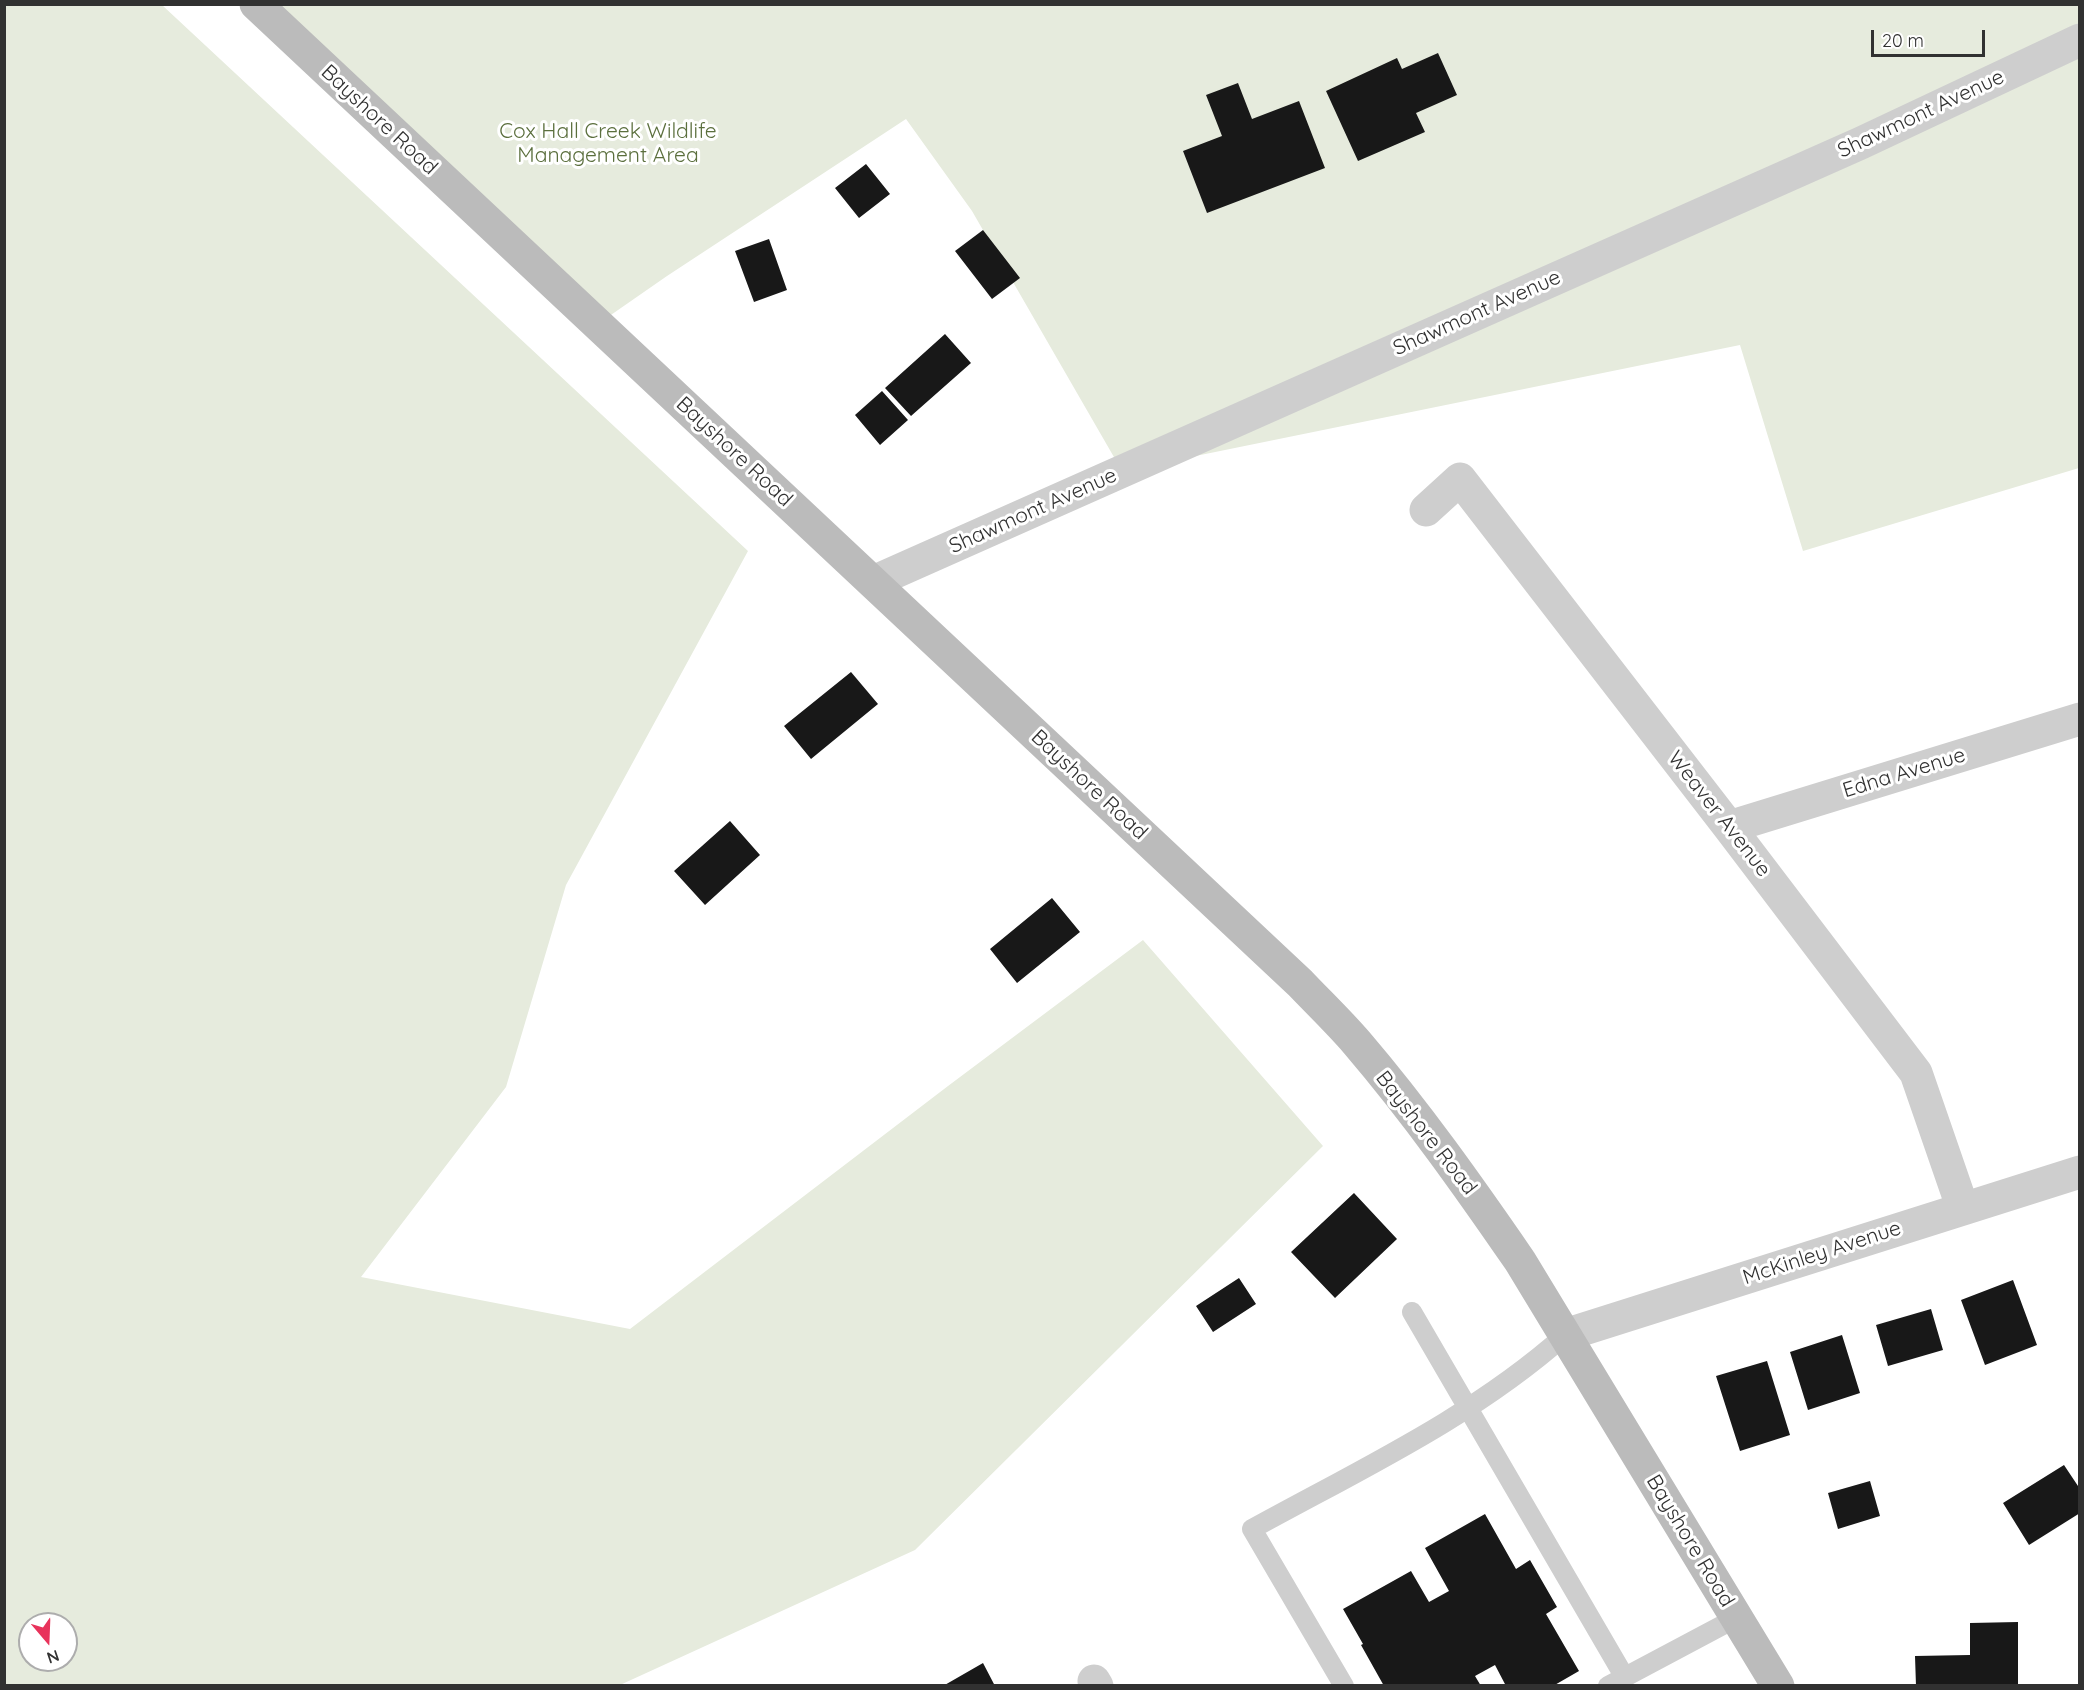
<!DOCTYPE html>
<html>
<head>
<meta charset="utf-8">
<style>
  body { margin:0 }
  #map { position:relative; width:2084px; height:1690px; overflow:hidden; background:#fff; font-family:Quicksand,sans-serif }
  canvas { display:block }
  .frame { position:absolute; inset:0; border:6px solid #313131; pointer-events:none }
  .north { position:absolute; left:18px; top:1612px; width:60px; height:60px; box-sizing:border-box; background:#fff; border:2px solid #adadad; border-radius:50%; rotate:161deg; font-size:16px; font-weight:700; line-height:24px; text-align:center; color:#313131 }
  .north::after { content:''; display:block; margin:auto; width:21px; height:27px; background:#e8335b; clip-path:polygon(50% 0,100% 100%,50% 72%,0 100%) }
  .scale { position:absolute; left:1871px; top:30px; width:114px; height:27px; box-sizing:border-box; border:3px solid #313131; border-top:0; padding-left:8px; font-size:18px; line-height:21px; white-space:nowrap; color:#313131; -webkit-text-stroke:4px #fff; paint-order:stroke }
</style>
</head>
<body>
<div id="map">
<canvas width="2084" height="1690"></canvas>
<div class="frame"></div>
<div class="north">N</div>
<div class="scale">20 m</div>
</div>
<script>
const g = document.querySelector('canvas').getContext('2d');
g.lineJoin = 'round';
function paint(path, color) { g.fillStyle = color; g.fill(path, 'evenodd'); }
function trace(path, color, width, dash) { g.strokeStyle = color; g.lineWidth = width; g.lineCap = dash ? 'butt' : 'round'; g.setLineDash(dash || []); g.stroke(path); }
function label(font, color, halo, rows, align = 'center') {
  g.font = font + ' Quicksand,sans-serif'; g.lineWidth = 6; g.setLineDash([]); g.textBaseline = 'middle'; g.strokeStyle = halo; g.fillStyle = color; for (const [text, x, y, turn = 0] of rows) {
    g.save(); g.translate(x, y); g.rotate((+turn || 0) * Math.PI / 180); g.textAlign = isNaN(turn) ? turn : align; if (halo) g.strokeText(text, 0, 0); g.fillText(text, 0, 0); g.restore();
  }
}
paint(new Path2D(`
  M5 4 162 5 748 551 566 885 506 1087 361 1277 630 1329 948 1086 1143 940 1323 1146 915 1550 620 1685H5ZM30 1624H66V1660H30Z
  M257 5H2079V468L1803 551 1740 345 1122 471 972 211 906 119 667 276 595 326Z`), '#e6ebdd');
paint(new Path2D(`
  M1438 53 1457 95 1416 113 1425 132 1358 161 1326 91 1397 58 1402 69Z
  M1238 83 1252 119 1299 101 1325 168 1207 213 1183 151 1222 136 1206 95Z
  M866 164 890 194 859 218 835 188Z
  M983 230 1020 278 992 299 955 251Z
  M769 239 787 290 754 302 735 251Z
  M945 334 971 363 911 416 885 388Z
  M882 391 908 420 880 445 855 415Z
  M851 672 878 704 811 759 784 726Z
  M730 821 760 855 705 905 674 871Z
  M1052 898 1080 932 1017 983 990 949Z
  M1354 1193 1397 1239 1335 1298 1291 1252Z
  M1239 1278 1256 1304 1213 1332 1196 1306Z
  M2013 1280 2037 1345 1985 1365 1961 1300Z
  M1931 1309 1943 1350 1888 1366 1876 1325Z
  M1842 1335 1860 1393 1808 1410 1790 1352Z
  M1767 1361 1790 1435 1740 1451 1716 1376Z
  M2064 1465 2080 1489V1513L2029 1545 2003 1503Z
  M1870 1481 1880 1516 1838 1529 1828 1493Z
  M1485 1514 1516 1569 1530 1560 1557 1607 1546 1614 1579 1671 1553 1686H1506L1495 1665 1475 1676 1481 1686H1384L1361 1645 1363 1644 1343 1609 1411 1571 1429 1602 1449 1591 1425 1548Z
  M2018 1622V1686H1916L1915 1656 1970 1655V1623Z
  M983 1663 995 1686H943Z`), '#181818');
trace(new Path2D(`
  M1412 1312 1624 1676
  M1344 1686 1252 1529C1359 1470 1473 1417 1565 1335
  M1608 1686 1736 1618`), '#cecece', 20);
trace(new Path2D(`
  M1426 510 1460 479 1729 827 1916 1073 1963 1209
  M873 582 1861 143 2080 40
  M1729 827 2080 719
  M1565 1335 2080 1172
  M1094 1681 1097 1686`), '#cecece', 33);
trace(new Path2D(`
  M256 4 1300 983C1319 1003 1339 1022 1357 1043 1416 1112 1469 1187 1520 1261L1778 1686`), '#bbb', 33);
label('21px', '#313131', '#fff', [
  ["Shawmont Avenue",1921,114,-25],
  ["Bayshore Road",379,120,43],
  ["Shawmont Avenue",1477,313,-24],
  ["Bayshore Road",734,452,43],
  ["Shawmont Avenue",1033,511,-24],
  ["Edna Avenue",1904,773,-17],
  ["Bayshore Road",1089,785,43],
  ["Weaver Avenue",1719,814,52],
  ["Bayshore Road",1426,1133,52],
  ["McKinley Avenue",1822,1253,-18],
  ["Bayshore Road",1690,1541,59]
]);
label('21px', '#5b6f3d', '#fff', [
  ["Cox Hall Creek Wildlife",608,132],
  ["Management Area",608,156]
]);
</script>
</body>
</html>
